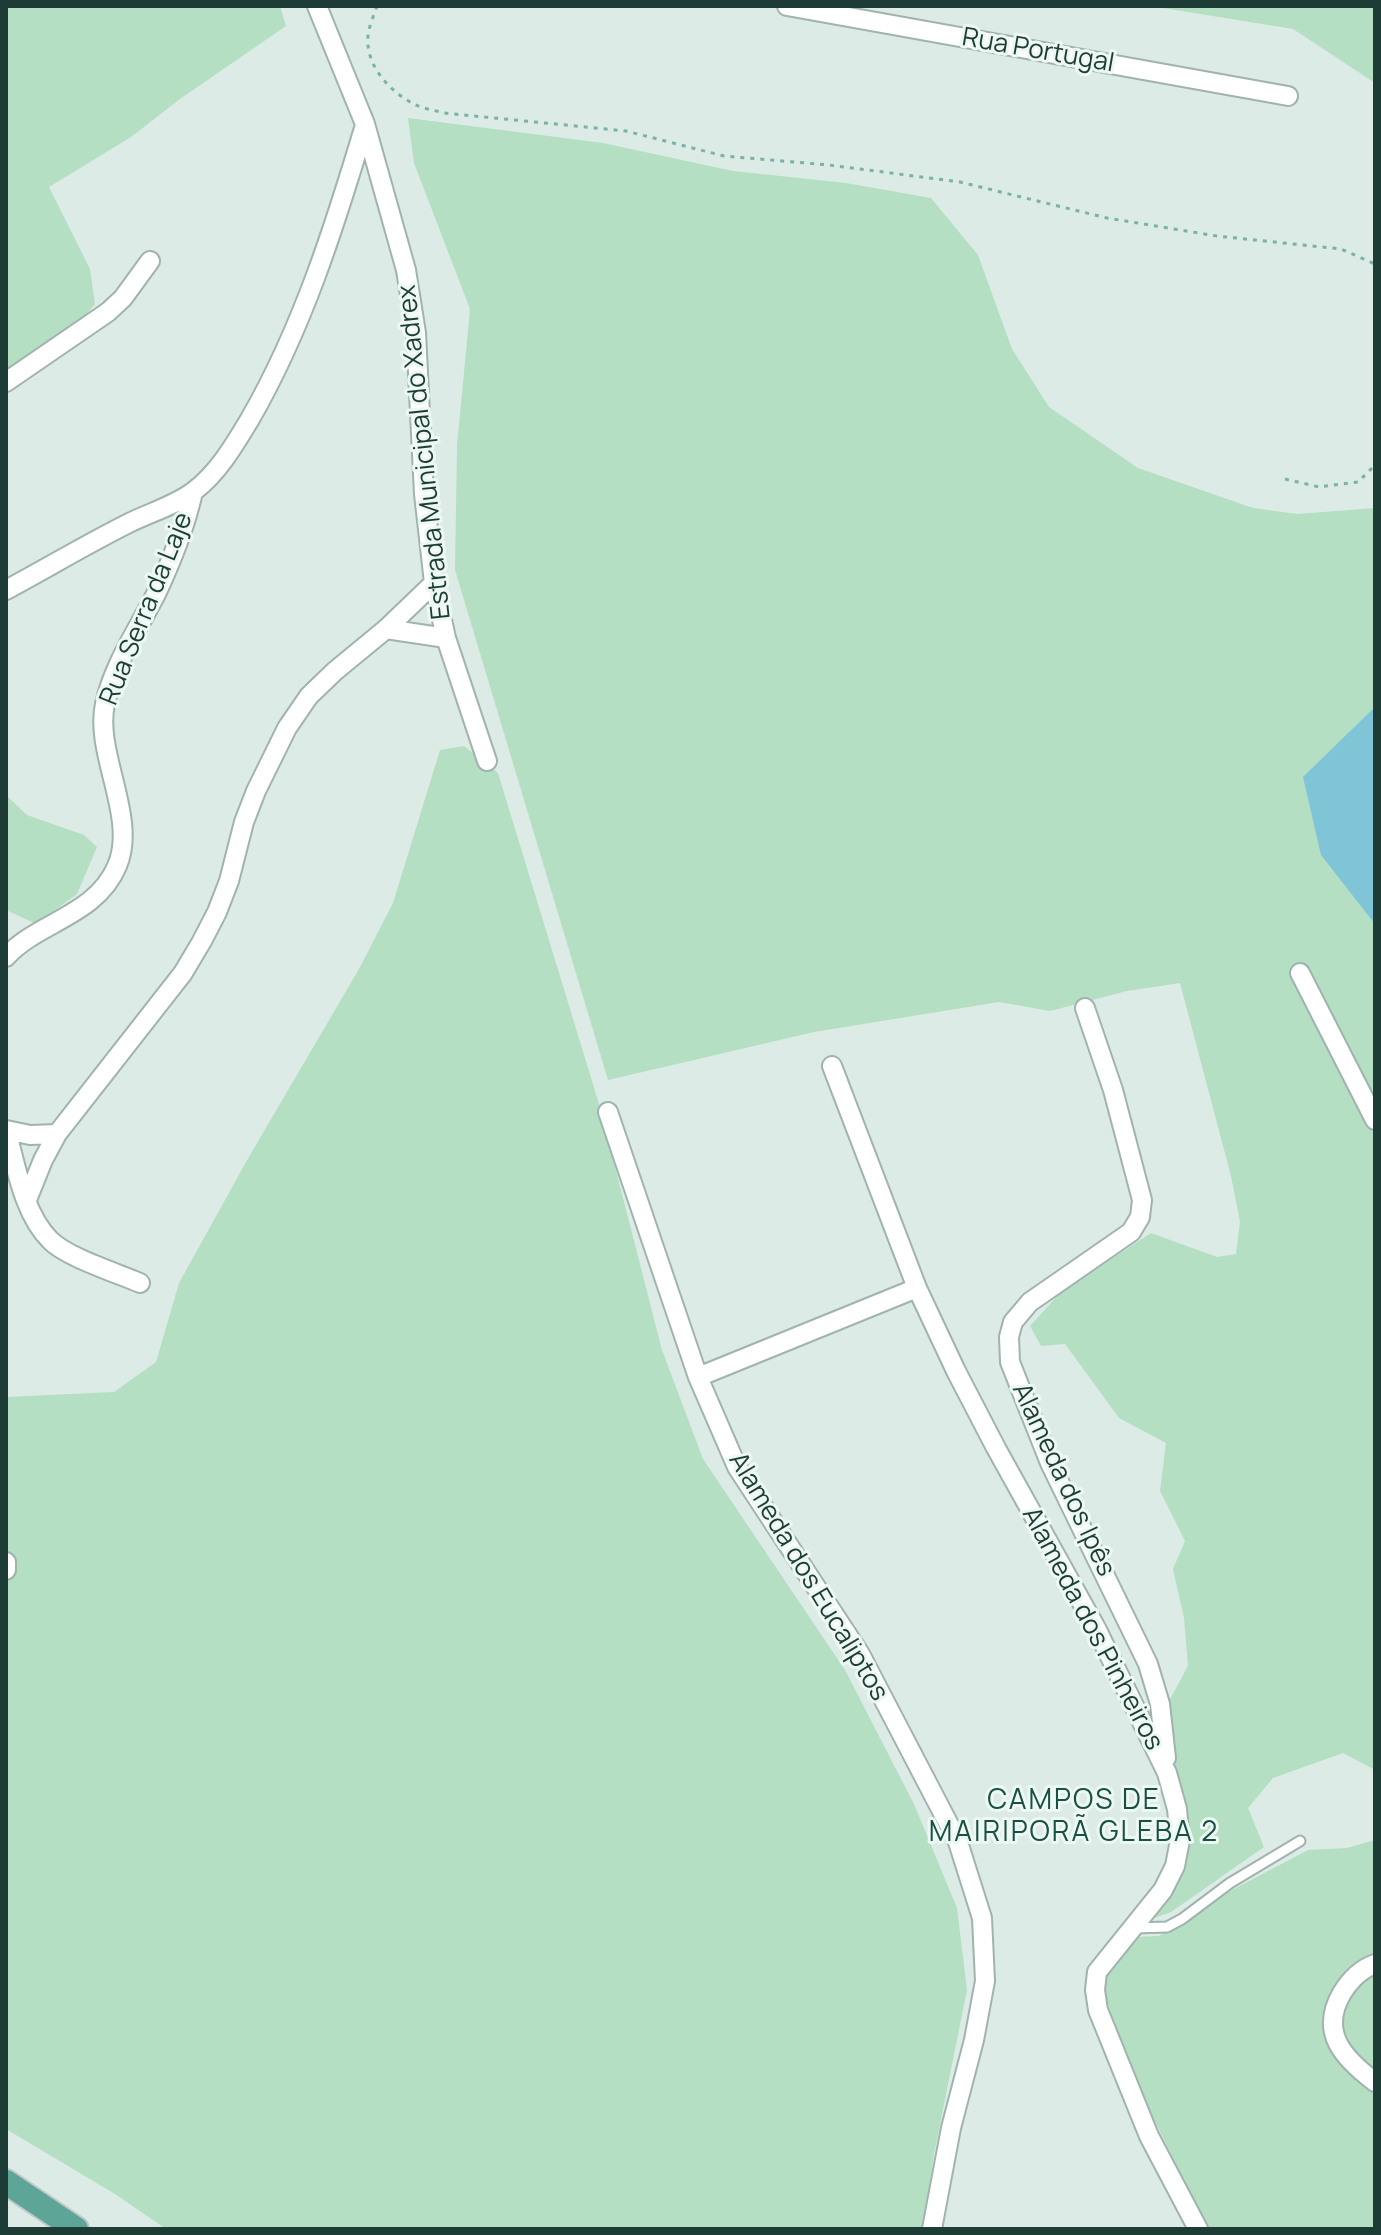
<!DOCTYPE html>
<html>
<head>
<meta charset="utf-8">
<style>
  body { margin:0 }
  #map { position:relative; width:1381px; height:2235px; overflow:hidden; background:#ddebe6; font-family:Manrope,sans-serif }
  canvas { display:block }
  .frame { position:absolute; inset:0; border:8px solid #1d3c36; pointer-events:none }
</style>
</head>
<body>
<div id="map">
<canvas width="1381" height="2235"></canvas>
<div class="frame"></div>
</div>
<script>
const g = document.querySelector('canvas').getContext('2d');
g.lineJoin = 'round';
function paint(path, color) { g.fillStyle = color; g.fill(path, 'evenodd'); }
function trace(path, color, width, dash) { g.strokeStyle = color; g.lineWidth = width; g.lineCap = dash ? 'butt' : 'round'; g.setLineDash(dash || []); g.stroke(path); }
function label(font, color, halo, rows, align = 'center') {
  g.font = font + ' Manrope,sans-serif'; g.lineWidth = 6; g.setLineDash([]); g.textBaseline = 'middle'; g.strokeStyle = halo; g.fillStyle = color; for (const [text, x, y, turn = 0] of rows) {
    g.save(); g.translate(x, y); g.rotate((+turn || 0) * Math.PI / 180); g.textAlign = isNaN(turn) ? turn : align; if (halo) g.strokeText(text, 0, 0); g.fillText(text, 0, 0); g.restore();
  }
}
paint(new Path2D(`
  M6 6H280L286 26 180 99 131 137 49 187 90 269 95 304 78 324 6 373Z
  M1151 6H1375V83L1293 29Z
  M408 118 603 143 733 171 846 183 931 198 978 255 1012 349 1049 407 1138 468 1253 508 1297 514 1375 508V1770L1343 1753 1273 1778 1248 1808 1264 1847 1171 1912 1146 1921 1180 1871 1176 1775 1168 1703 1188 1666 1184 1618 1173 1569 1185 1541 1160 1491 1166 1443 1119 1418 1065 1344 1041 1346 1030 1326 1061 1292 1151 1233 1217 1257 1236 1254 1240 1222 1231 1176 1180 983 1127 991 1050 1011 999 1002 814 1032 608 1080 455 570 457 446 470 309 414 163Z
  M464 746 498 773 599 1104 662 1350 703 1459 845 1670 914 1804 957 1908 967 1990 934 2154 923 2229H166L115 2194 6 2129V1397L114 1392 156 1362 179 1283 250 1155 359 969 393 903 440 750Z
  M6 795 27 815 84 835 97 847 77 894 36 924 6 910Z
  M1375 1840V2229H1208L1131 2073 1102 1985 1110 1965 1132 1937 1159 1936 1234 1889 1308 1850 1347 1848Z`), '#b4dfc2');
paint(new Path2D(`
  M1375 707V924L1321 855 1303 777Z`), '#7fc4d7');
const service = new Path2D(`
  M1135 1928 1167 1927 1182 1919 1230 1883 1300 1841`);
const minor = new Path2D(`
  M317 6 365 124 406 270 416 333 424 494 434 583 446 638 487 761
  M787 6 1288 96
  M6 382 108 312 123 298 150 261
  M6 590C47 568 87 544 129 523 149 513 176 505 194 491 218 473 235 444 250 419 303 327 335 225 365 125
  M386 629 446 638
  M6 957C37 922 96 916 117 866 138 818 94 753 105 704 113 666 138 629 156 594 172 560 185 528 193 492
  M1300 973 1375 1120
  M1085 1008 1113 1090 1142 1200 1140 1217 1131 1232 1030 1302 1013 1322 1009 1337 1010 1362 1050 1463 1148 1664 1160 1704 1166 1758
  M832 1066 917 1288 956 1371 996 1448 1096 1628 1167 1773 1177 1809 1180 1840 1175 1866 1163 1890 1097 1972 1095 1990 1098 2010 1149 2136 1198 2229
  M608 1112 698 1377 737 1467 860 1654 958 1842 982 1918 985 1981 974 2040 951 2128 932 2229
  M57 1134 30 1135 6 1130C16 1165 23 1213 50 1240 66 1257 117 1273 140 1283
  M27 1200 43 1160 57 1134 183 973 202 941 217 912 229 881 244 822 256 791 287 728 309 696 335 671 386 629 434 583
  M698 1377 917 1288
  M6 1562V1570
  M1375 1964C1361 1969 1350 1980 1342 1993 1319 2032 1343 2058 1375 2082`);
const primary = new Path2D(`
  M6 2182 76 2229`);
trace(service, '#a0b3ae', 13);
trace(minor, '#a0b3ae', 22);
trace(primary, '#c0c8c7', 28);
trace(new Path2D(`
  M377 6C374 15 369 26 368 36 365 65 390 92 414 104 423 109 434 110 444 113L626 131 724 156 829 165 960 182 1107 218 1217 236 1341 249 1375 264
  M1285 479 1319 487 1358 482 1375 465`), '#7ab2a4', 3, [4, 6]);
trace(service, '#fff', 9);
trace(minor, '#fff', 18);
trace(primary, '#5da697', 24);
label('26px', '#1d3c36', '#eef8f3', [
  ["Rua Portugal",1038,51,10],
  ["Estrada Municipal do Xadrex",425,452,-96],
  ["Rua Serra da Laje",147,609,-68],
  ["Alameda dos Ipês",1063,1480,65],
  ["Alameda dos Eucaliptos",808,1577,59],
  ["Alameda dos Pinheiros",1092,1629,62]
]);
g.letterSpacing = '2px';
label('28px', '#185045', '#eef8f3', [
  ["CAMPOS DE",1074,1801],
  ["MAIRIPORÃ GLEBA 2",1074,1833]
]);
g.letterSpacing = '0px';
</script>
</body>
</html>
